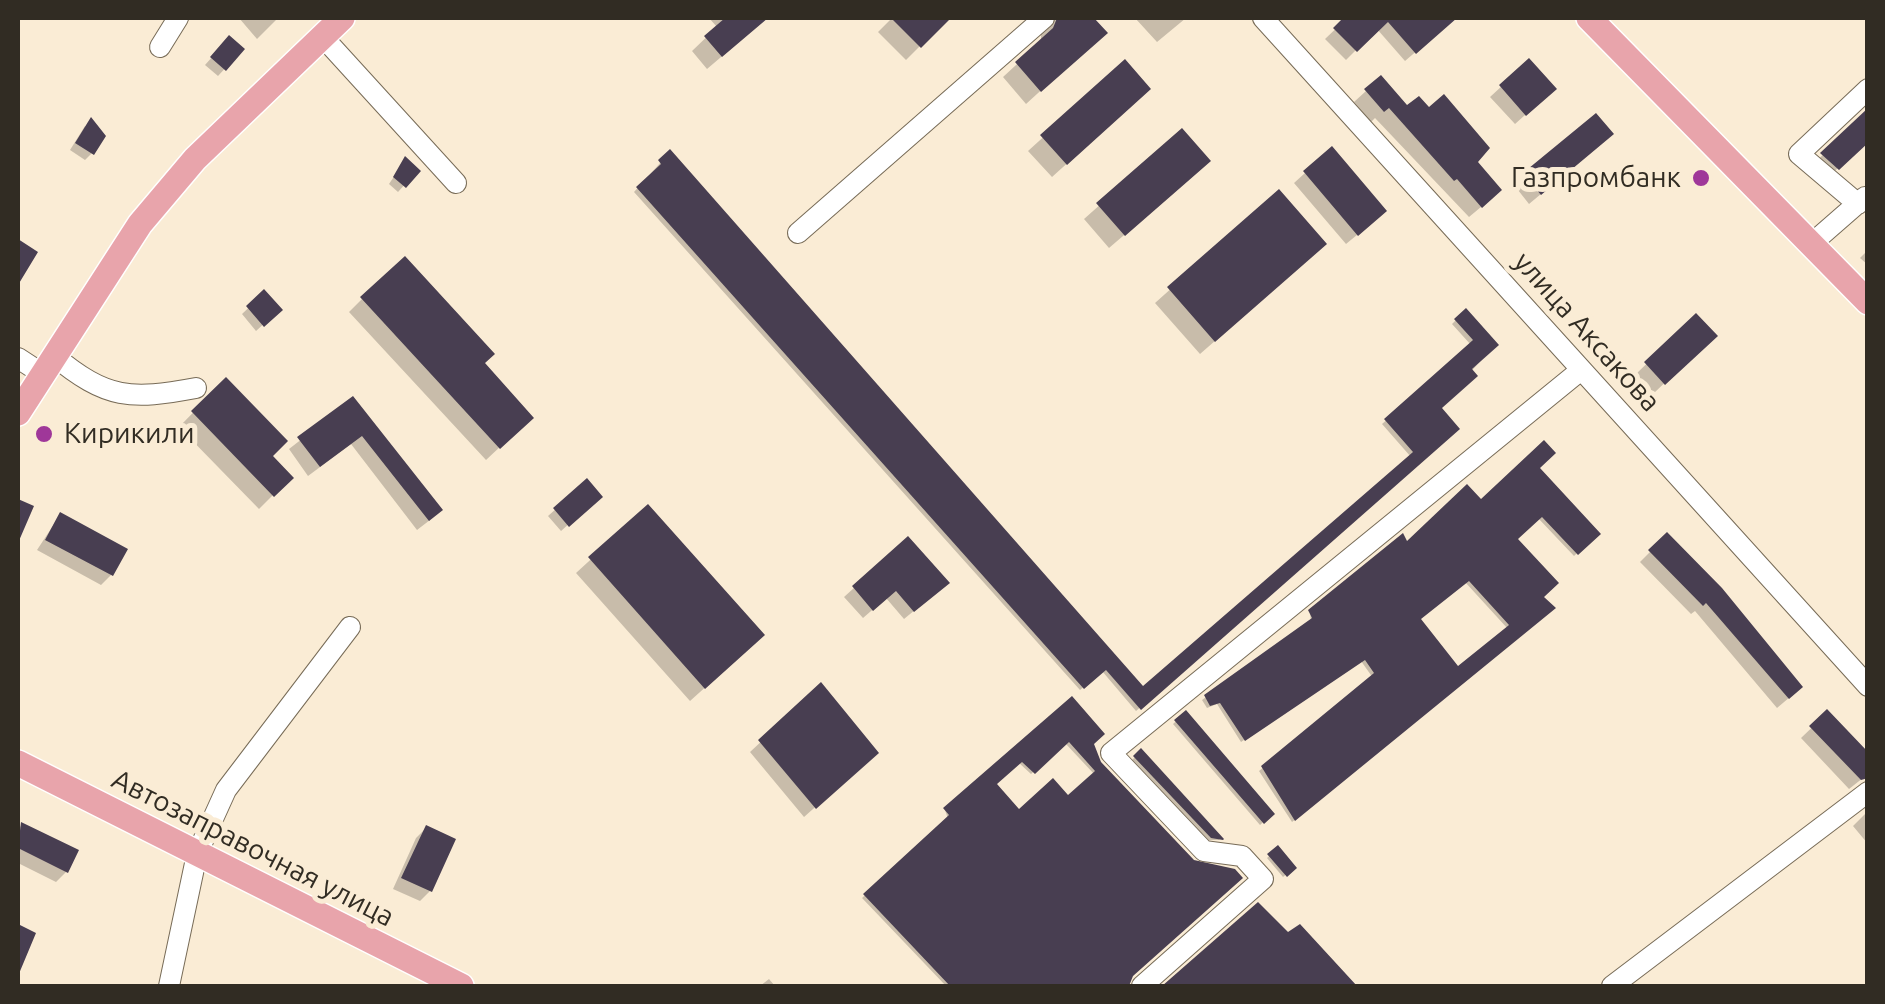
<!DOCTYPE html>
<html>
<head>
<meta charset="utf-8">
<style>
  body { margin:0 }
  #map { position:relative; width:1885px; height:1004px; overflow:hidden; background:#faecd5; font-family:Ubuntu,sans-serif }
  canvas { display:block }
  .frame { position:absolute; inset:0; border:20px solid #312c23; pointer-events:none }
</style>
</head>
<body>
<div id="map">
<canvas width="1885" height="1004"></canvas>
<div class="frame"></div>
</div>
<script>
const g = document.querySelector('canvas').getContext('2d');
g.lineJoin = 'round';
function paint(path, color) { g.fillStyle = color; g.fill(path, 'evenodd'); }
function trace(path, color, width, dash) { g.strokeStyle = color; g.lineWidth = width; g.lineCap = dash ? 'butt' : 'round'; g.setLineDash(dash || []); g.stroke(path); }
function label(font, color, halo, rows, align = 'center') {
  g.font = font + ' Ubuntu,sans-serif'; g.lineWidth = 10; g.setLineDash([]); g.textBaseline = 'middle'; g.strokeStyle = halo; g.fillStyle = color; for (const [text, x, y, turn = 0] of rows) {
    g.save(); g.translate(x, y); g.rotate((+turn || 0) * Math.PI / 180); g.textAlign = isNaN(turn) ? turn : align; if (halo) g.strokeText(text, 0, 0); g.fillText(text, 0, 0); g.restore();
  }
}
paint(new Path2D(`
  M239 18H278L257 39Z
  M709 18H767L707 69 692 51 717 27Z
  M892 18H948L906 60 878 32Z
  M1050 18H1091L1104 33 1026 104 1003 77 1041 42V26Z
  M1135 18H1186L1157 42Z
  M1347 18H1455L1405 61 1377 29 1346 60 1325 39Z
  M229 38 242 50 218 76 205 65Z
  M1529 61 1543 99 1515 124 1490 97Z
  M1125 63 1134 103 1052 177 1028 151Z
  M1366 91 1407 109 1474 162 1487 202 1469 217 1375 118 1371 122 1354 102Z
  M1868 112V140L1823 182 1808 169Z
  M1596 116 1601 144 1529 204 1514 185Z
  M85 126 92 153 85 160 70 150Z
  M1182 132 1194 175 1109 248 1084 219Z
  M670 152 1142 689 1411 457 1382 424 1471 345 1452 324 1455 321 1465 312 1495 345 1438 408 1457 429 1136 711 1102 671 1080 690 634 192Z
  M405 160 417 171 398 192 389 184Z
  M1305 173 1374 221 1346 244 1294 183Z
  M1278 193 1310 258 1200 354 1155 303Z
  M1868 250V265L1860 258Z
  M264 293 279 310 256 331 242 314Z
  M362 299 482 363 518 430 486 460 349 312Z
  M1696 316 1714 336 1654 393 1636 374Z
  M225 380 270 457 290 478 259 509 179 427Z
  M352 400 430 520 417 530 351 444 308 476 289 449Z
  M1536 468 1597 534 1574 556 1538 518 1515 539 1540 597 1552 608 1292 822 1259 771 1373 678 1361 661 1241 742 1217 704 1207 708 1202 700 1311 622 1310 612 1407 545ZM1465 582 1508 629 1457 669 1418 619Z
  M586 482 599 497 561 531 548 516Z
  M648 507 748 649 690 701 576 573Z
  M60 515 111 575 101 585 37 550Z
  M1667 535 1790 697 1777 708 1695 611 1691 614 1640 562Z
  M908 539 938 591 904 619 886 598 863 618 844 597Z
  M821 686 865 763 804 817 750 752Z
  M1072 699 1091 744 1131 975 1126 986H946L862 898 948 819 945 810ZM1065 743 1095 775 1068 799 1019 813 994 784 1018 762 1031 774Z
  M1185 713 1272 814 1260 825 1173 724Z
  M1827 713 1868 774 1849 789 1801 738Z
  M1141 752 1221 838 1219 840H1208L1132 760Z
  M1868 811V844L1853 826Z
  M22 825 66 872 56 882 18 863V829Z
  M426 828 430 891 420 901 393 889 416 838Z
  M1278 848 1294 868 1283 877 1267 858Z
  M1258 906 1288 936 1300 927 1353 986H1166Z
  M769 979 775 986H760Z`), '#0003');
paint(new Path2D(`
  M725 18H768L722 57 704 36Z
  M891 18H951L921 48Z
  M1057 18H1094L1108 33 1041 92 1015 62 1053 28Z
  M1343 18H1457L1416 54 1388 22 1357 52 1333 28Z
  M229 35 245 49 226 71 210 57Z
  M1529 58 1557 89 1526 116 1499 85Z
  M1125 59 1151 89 1067 165 1040 135Z
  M1381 75 1407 105 1419 96 1429 107 1444 94 1490 148 1478 162 1502 190 1482 208 1457 179 1454 181 1389 108 1384 112 1364 89Z
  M1868 108V143L1839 170 1820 153Z
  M1596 113 1614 134 1541 195 1523 173Z
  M91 117 106 136 94 155 75 143Z
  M1182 128 1211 161 1125 236 1096 203Z
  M1332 146 1387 211 1358 236 1303 171Z
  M670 149 1143 686 1413 452 1384 419 1473 340 1454 319 1466 308 1499 345 1472 369 1478 376 1442 408 1460 429 1141 710 1106 670 1084 689 636 187 661 164 658 160Z
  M405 156 421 171 406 188 393 177Z
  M1279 189 1327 244 1215 342 1167 287Z
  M18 239 38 252 18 285Z
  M405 256 495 354 485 363 534 418 500 449 360 297Z
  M264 289 283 310 264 327 246 306Z
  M1696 313 1718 336 1665 385 1644 362Z
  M226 377 288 441 273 456 294 478 274 497 191 411Z
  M353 396 443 510 429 521 362 436 320 467 297 437Z
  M1544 440 1556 453 1540 468 1601 534 1578 555 1542 517 1518 539 1559 583 1544 597 1556 608 1295 821 1261 766 1374 673 1365 660 1245 741 1220 703 1210 706 1204 695 1312 618 1308 610 1403 533 1407 541 1467 484 1481 499ZM1469 581 1509 625 1458 666 1421 619Z
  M587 478 603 497 569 527 553 508Z
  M18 499 34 506 18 543Z
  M648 504 765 635 705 689 588 557Z
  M60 512 128 549 113 576 45 540Z
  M1667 532 1722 588 1803 687 1789 699 1706 603 1703 606 1648 550Z
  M908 536 950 583 914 612 896 591 873 611 852 586Z
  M821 682 879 753 816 809 758 740Z
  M1072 696 1105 734 1094 744 1101 762 1194 860 1235 869 1243 878 1133 976 1129 986H950L863 894 949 815 943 808ZM1069 742 1095 771 1068 795 1053 778 1019 809 997 784 1022 762 1035 774Z
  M1827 709 1868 752V778L1861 780 1809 726Z
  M1186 710 1275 814 1264 824 1174 720Z
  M1141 748 1224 839 1223 840 1211 838 1133 756Z
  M21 822 79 850 68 873 18 848Z
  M426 825 456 839 432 892 401 878Z
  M1278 845 1297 868 1287 877 1267 854Z
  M1258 902 1288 932 1300 924 1357 986H1162Z
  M18 924 36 933 18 976Z`), '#483e51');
const minor = new Path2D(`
  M1263 18 1868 686
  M322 36 456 183
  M160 47 178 18
  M1858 204 1799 154 1868 89
  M798 233 1044 18
  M1810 245 1865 197
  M53 355C107 400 131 400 196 388
  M18 358 41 373
  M169 986 197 854 226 790 350 627
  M1142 986 1263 879 1242 856 1204 851 1111 753 1581 370
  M1612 986 1868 792`);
const major = new Path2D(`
  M1589 18 1868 302
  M18 413 140 224 195 159 342 18
  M18 763 461 986`);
trace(minor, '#776b57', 22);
trace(major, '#fff', 28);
trace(minor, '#fff', 20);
trace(major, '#e8a4ab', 25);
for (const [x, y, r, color] of [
  [1701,178,10,"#9f3799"],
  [44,434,10,"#9f3799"]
]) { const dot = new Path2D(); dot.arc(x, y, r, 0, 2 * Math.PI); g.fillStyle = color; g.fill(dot); trace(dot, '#faecd5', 4); }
label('28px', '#312c23', '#faecd5', [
  ["Газпромбанк",1681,178],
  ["Кирикили",64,434,"left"]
], 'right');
label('28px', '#312c23', '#faecd5', [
  ["улица Аксакова",1587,332,48],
  ["Автозаправочная улица",253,848,27]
]);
</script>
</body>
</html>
